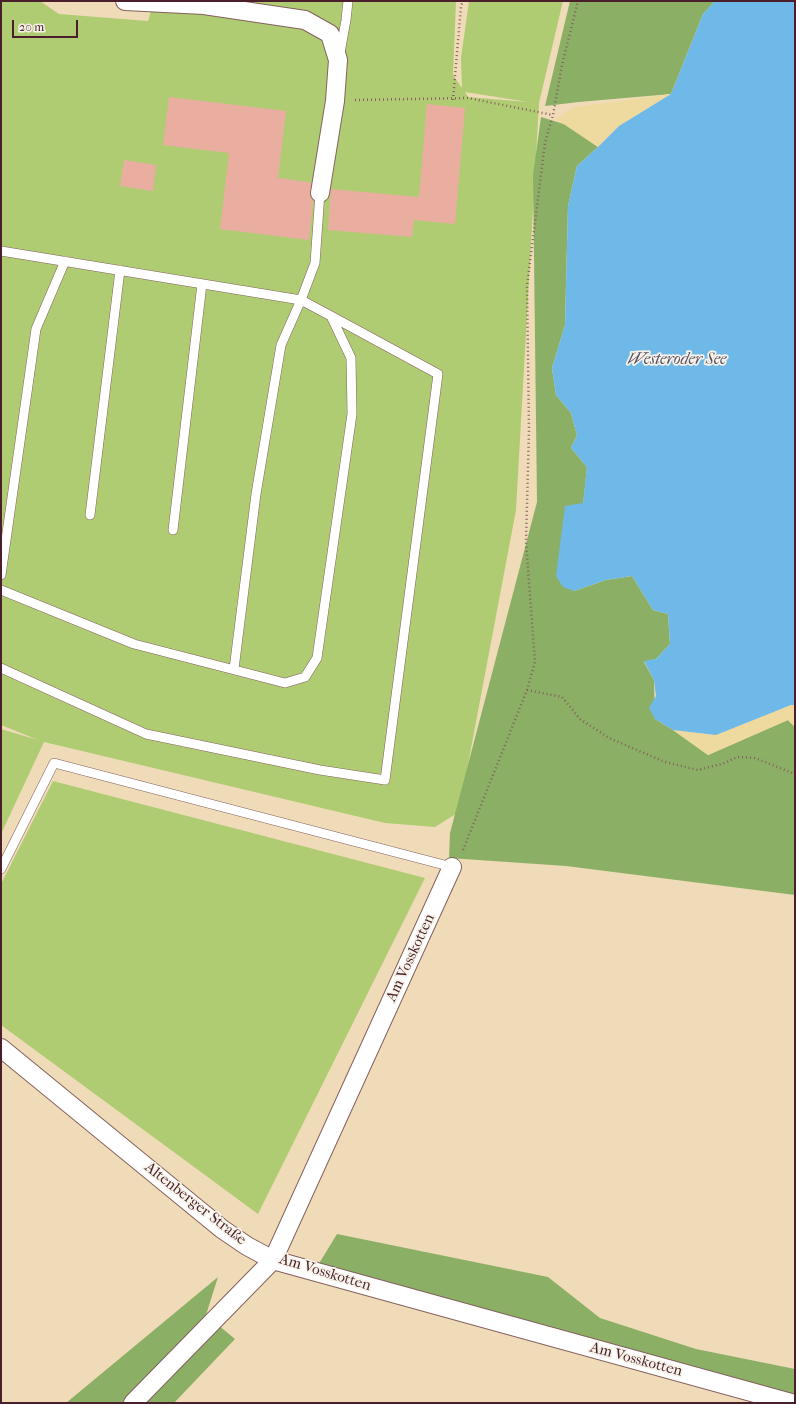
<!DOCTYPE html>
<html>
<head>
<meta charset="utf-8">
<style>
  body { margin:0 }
  #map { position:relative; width:796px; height:1404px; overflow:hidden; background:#f0dbb9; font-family:"IM FELL French Canon",serif }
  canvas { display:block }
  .frame { position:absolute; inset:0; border:2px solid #4a1f2b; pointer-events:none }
  .scale { position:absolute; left:12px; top:20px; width:66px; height:18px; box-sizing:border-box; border:2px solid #4a1f2b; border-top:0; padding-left:5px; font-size:12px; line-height:14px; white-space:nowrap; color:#4a1f2b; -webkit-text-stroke:3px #f7f3e8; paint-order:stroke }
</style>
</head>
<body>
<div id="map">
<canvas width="796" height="1404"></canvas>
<div class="frame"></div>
<div class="scale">20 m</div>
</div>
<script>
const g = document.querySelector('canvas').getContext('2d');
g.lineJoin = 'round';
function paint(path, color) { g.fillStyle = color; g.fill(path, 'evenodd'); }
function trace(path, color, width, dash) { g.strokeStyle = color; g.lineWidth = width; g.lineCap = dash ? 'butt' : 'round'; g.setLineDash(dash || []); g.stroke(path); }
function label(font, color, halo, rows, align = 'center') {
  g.font = font + ' "IM FELL French Canon",serif'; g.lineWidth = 3.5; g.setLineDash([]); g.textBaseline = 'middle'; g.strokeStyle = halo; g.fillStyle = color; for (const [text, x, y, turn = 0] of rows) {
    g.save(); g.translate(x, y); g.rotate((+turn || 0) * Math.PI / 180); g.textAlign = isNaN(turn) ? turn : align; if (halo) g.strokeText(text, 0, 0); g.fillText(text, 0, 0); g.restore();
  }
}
paint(new Path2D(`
  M1 1H40L59 14 148 21 154 1H456L453 75 462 88 461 58 469 1H563L539 103 516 510 459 812 435 827 385 823 44 742 1 834V729L38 740 1 725ZM465 92 528 102 468 97Z
  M53 781 425 878 258 1214 1 1025V884Z`), '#afcc73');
paint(new Path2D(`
  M570 1H715L703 14 671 94 579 102 545 106Z
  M541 117 567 125 598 147 577 166 568 206 565 325 552 368 556 395 571 413 577 435 571 448 587 467 574 591 606 580 632 576 653 610 668 614 670 644 656 659 644 662 654 680 655 719 673 730 708 755 788 720 795 727V895L566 866 449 858 450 833 537 502 533 175Z
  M337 1234 548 1277 600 1318 696 1349 795 1369V1398L312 1275Z
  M218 1277 206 1315 235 1339 174 1403H66Z`), '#8bb065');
paint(new Path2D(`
  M671 94 619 126 598 147 556 119 575 107Z
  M791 705H795V727L788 720 708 755 673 730 716 735Z`), '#eeda9e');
paint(new Path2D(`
  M715 1H795V705H791L716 735 673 730 655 719 649 708 656 696 654 680 644 661 656 659 670 644 668 614 653 610 632 576 606 580 574 591 563 587 556 576 565 506 583 503 587 467 571 448 577 435 571 413 556 395 552 368 565 325 568 206 577 166 598 147 619 126 671 94 703 14Z`), '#6fb9e8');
paint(new Path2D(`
  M169 97 286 111 278 178 315 183 309 240 220 229 229 153 163 145Z
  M427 104 465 108 455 224 414 220 412 237 328 230 331 189 419 197Z
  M124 160 156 165 153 191 120 186Z`), '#eaaea0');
const lane = new Path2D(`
  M340 53 346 20 348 1
  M1 251 301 300 331 316 351 358 352 414 317 658 305 677 285 683 134 644 1 590
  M90 515 120 270
  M173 530 202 284
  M1 575 36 329 65 261
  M1 668 146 734 320 770 385 780 438 374 331 316
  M234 669 256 494 281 345 301 300 315 263 320 193
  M1 869 54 763 452 867`);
const street = new Path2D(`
  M125 1 204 5 305 20 330 34 338 60 335 101 320 193
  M452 867 273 1260 791 1403
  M1 1048 222 1229 247 1246 273 1260 133 1403`);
trace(lane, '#84615d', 10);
trace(street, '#84615d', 20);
trace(new Path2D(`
  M355 100 468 98 553 115
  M453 100 461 6 463 1
  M527 690 562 697 580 719 609 738 665 762 698 770 725 763 737 757 755 758 795 774
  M463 850 527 690 535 662 526 542 529 430 527 286 545 143 553 115 562 65 578 1`), '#84615d', 2.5, [1, 3]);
trace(lane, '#fff', 9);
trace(street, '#fff', 18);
label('15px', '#4a1f2b', '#f7f3e8', [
  ["Am Vosskotten",411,958,-65],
  ["Altenberger Straße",195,1204,38],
  ["Am Vosskotten",325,1273,17],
  ["Am Vosskotten",636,1360,15]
]);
label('italic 16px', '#554d64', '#f7f3e8', [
  ["Westeroder See",677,360]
]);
</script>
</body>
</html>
